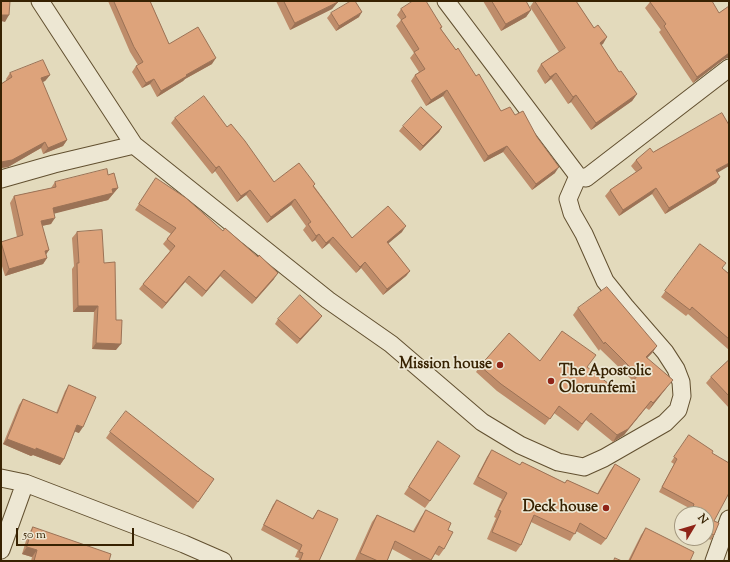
<!DOCTYPE html>
<html>
<head>
<meta charset="utf-8">
<style>
  body { margin:0 }
  #map { position:relative; width:730px; height:562px; overflow:hidden; background:#e3dabc; font-family:"Sorts Mill Goudy",serif }
  canvas { display:block }
  .frame { position:absolute; inset:0; border:2px solid #372202; pointer-events:none }
  .north { position:absolute; left:674px; top:506px; width:40px; height:40px; box-sizing:border-box; background:#ede7d3; border:1px solid #a4987f; border-radius:50%; rotate:52deg; font-size:11px; font-weight:700; line-height:16px; text-align:center; color:#372202 }
  .north::after { content:''; display:block; margin:auto; width:14px; height:18px; background:#8f2418; clip-path:polygon(50% 0,100% 100%,50% 72%,0 100%) }
  .scale { position:absolute; left:16px; top:528px; width:118px; height:18px; box-sizing:border-box; border:2px solid #372202; border-top:0; padding-left:5px; font-size:12px; line-height:14px; white-space:nowrap; color:#372202; -webkit-text-stroke:3px #ede7d3; paint-order:stroke }
</style>
</head>
<body>
<div id="map">
<canvas width="730" height="562"></canvas>
<div class="frame"></div>
<div class="north">N</div>
<div class="scale">50 m</div>
</div>
<script>
const g = document.querySelector('canvas').getContext('2d');
g.lineJoin = 'round';
function trace(path, color, width, dash) { g.strokeStyle = color; g.lineWidth = width; g.lineCap = dash ? 'butt' : 'round'; g.setLineDash(dash || []); g.stroke(path); }
function paint(path, color) { g.fillStyle = color; g.fill(path, 'evenodd'); }
function label(font, color, halo, rows, align = 'center') {
  g.font = font + ' "Sorts Mill Goudy",serif'; g.lineWidth = 3.5; g.setLineDash([]); g.textBaseline = 'middle'; g.strokeStyle = halo; g.fillStyle = color; for (const [text, x, y, turn = 0] of rows) {
    g.save(); g.translate(x, y); g.rotate((+turn || 0) * Math.PI / 180); g.textAlign = isNaN(turn) ? turn : align; if (halo) g.strokeText(text, 0, 0); g.fillText(text, 0, 0); g.restore();
  }
}
const minor = new Path2D(`
  M40 1 134 145 328 300 391 344 482 422 520 445 558 462 584 467 604 458 665 423 678 410 682 396 681 382 676 369 665 352 625 306 605 281 584 234 572 213 568 199 578 176
  M446 1 578 176 586 178 729 68
  M1 179 54 164 134 145
  M1 478 25 483 184 544 223 561
  M1 550 25 483
  M714 561 729 519`);
trace(minor, '#625030', 19);
trace(minor, '#ede7d3', 17);
paint(new Path2D(`
  M108 1H150L169 44 212 64 185 79 183 81 157 97 150 84 142 88 132 72 136 66 138 65 130 52Z
  M276 1H337L338 2 332 9 290 30Z
  M483 1H526L531 10 526 17 501 31Z
  M534 1H576L594 28 607 37 601 45 619 72 637 94 632 101 591 130 571 102 568 104 551 79 545 84 537 71 541 64 559 52 530 7Z
  M650 2 719 13 729 6V58H727L723 60 693 83 659 32 661 30 645 8Z
  M401 9 442 27 441 29 456 50 476 76 501 111 515 115 555 173 532 190 503 152 484 162 443 96 426 106 411 81 415 75 419 72 410 58 414 53 396 26 401 20 397 15Z
  M331 13 359 17 336 31 327 18Z
  M10 73 50 75 45 81 42 82 67 140 63 146 43 154 41 148 8 167 1 168V84L7 81 6 79Z
  M175 118 227 127 274 182 314 186 352 238 402 232 388 243 410 271 406 276 383 295 361 268 356 273 329 243 322 249 315 240 312 242 303 230 306 226 291 205 267 223 246 195 237 202 215 171 212 174 171 123Z
  M403 126 442 127 439 132 420 151 399 131Z
  M653 152 718 173 716 183 665 214 652 194 619 216 605 196 610 190 636 172 631 166 636 160Z
  M108 175 118 188 108 200 54 213 51 224 42 226 49 250 46 254 47 258 43 264 5 276 1 263V242L17 237 10 203 14 196 51 188 55 182Z
  M156 178 274 279 252 304 220 276 202 297 185 282 162 309 139 289 143 284 170 251 163 244 171 234 135 210Z
  M77 232 104 263 116 350 92 349 94 312H73L72 269 74 266 72 238Z
  M700 244 722 268 729 274V350L688 314 686 316 661 297Z
  M578 308 657 346 652 353 647 358 668 386 649 410 646 408 624 435 613 442 586 420 578 431 554 413 545 425 497 391 476 372 480 366 540 361 587 367 622 394 633 381 600 349 599 351 573 315Z
  M278 319 319 320 297 344 275 324Z
  M729 356V408L706 383 711 377 729 360 728 359Z
  M69 385 79 433 75 431 64 459 60 465 33 455 31 456 3 444 19 405 23 399 56 413 65 391Z
  M110 432 200 469 214 479 193 509 106 438Z
  M689 435 712 453 714 521V535L711 540 706 538V514H693L689 512 691 509 659 492 674 464 671 462Z
  M438 441 430 501 425 508 404 494Z
  M492 450 520 465 522 462 565 483 567 480 597 494 610 471 615 464 606 539 601 545 576 531 570 541 531 522 521 545 516 552 487 539 496 518 494 517 502 499 473 484 487 457Z
  M277 500 312 519 318 510 319 561H298L299 558 295 557 298 550 261 530 273 505Z
  M426 510 448 530 444 549 439 556 435 554 431 561H414L392 549 387 561H357L355 560 372 522 377 515 413 531 421 517Z
  M33 527 109 561H31L32 557 22 554 28 534Z
  M646 528 690 561H628L641 535Z`), '#be8c6a');
paint(new Path2D(`
  M338 2 332 9 290 30 295 23Z
  M531 10 526 17 501 31 506 24Z
  M362 12 359 17 336 31 339 26Z
  M1 15H9L5 22 1 21Z
  M607 37 603 44 595 49 600 43Z
  M728 53H729V58H727L723 60 693 83 697 77Z
  M216 58 212 64 185 79 183 81 157 97 161 91 186 75Z
  M556 73 551 79 545 84 550 77Z
  M50 75 45 81 36 85 41 78Z
  M154 79 150 84 142 88 146 83Z
  M447 90 443 96 426 106 431 100Z
  M637 94 632 101 591 130 596 123Z
  M576 95 571 102 568 104 573 97Z
  M442 127 439 132 420 151 423 146Z
  M67 140 63 146 43 154 48 148Z
  M45 142 41 148 8 167 1 168V162Z
  M507 146 503 152 484 162 488 156Z
  M729 163V166L712 176 716 170Z
  M219 166 215 171 212 174 216 168Z
  M559 167 555 173 532 190 536 184Z
  M720 177 716 183 665 214 669 208Z
  M118 188 108 200 49 215 53 208 112 189Z
  M656 188 652 194 619 216 623 210Z
  M250 190 246 195 237 202 241 196Z
  M295 199 291 205 267 223 271 217Z
  M55 218 51 224 36 227 41 221Z
  M406 226 402 232 383 248 387 242Z
  M319 234 315 240 312 242 316 236Z
  M333 237 329 243 322 249 326 243Z
  M49 250 45 256V251Z
  M47 258 43 264 5 276 9 269Z
  M365 262 361 268 356 273 360 267Z
  M224 270 220 276 202 297 206 291Z
  M410 271 406 276 383 295 387 289Z
  M278 273 274 279 252 304 256 298Z
  M189 276 185 282 162 309 166 303Z
  M78 306H98L94 312H73Z
  M322 316 319 320 297 344 300 339Z
  M96 343 121 344 116 350 92 349Z
  M657 346 652 353 641 364 646 357Z
  M673 380 668 386 649 410 653 403Z
  M651 401 624 435 613 442 617 435Z
  M77 425 83 427 79 433 73 431Z
  M7 439 36 448 64 459 60 465 33 455 31 456 3 444Z
  M27 547 37 550 32 557 22 554Z`), '#9b7256');
const building = new Path2D(`
  M1 1H10L9 15H1Z
  M114 1H150L169 44 198 27 216 58 186 75 187 76 161 91 154 79 146 83 136 66 143 62 134 47Z
  M284 1H337L338 2 295 23Z
  M351 1H355L362 12 339 26 331 13Z
  M413 1H426L442 27 440 28 456 50 458 48 476 76 479 74 501 111 510 107 515 115 523 111 537 137 559 167 536 184 507 146 488 156 447 90 431 100 415 75 425 69 414 52 419 49 401 20 406 17 401 9Z
  M492 1H526L531 10 506 24Z
  M535 1H576L594 28 598 25 607 37 600 43 619 72 621 71 637 94 596 123 576 95 573 97 556 73 550 77 541 64 565 48Z
  M651 1H712L719 13 729 6V53L697 77 664 26 666 24 650 2Z
  M43 60 50 75 41 78 67 140 48 148 45 142 12 160 1 162V84L12 77 10 73Z
  M204 96 227 127 231 124 245 141 274 182 299 163 315 184 313 186 352 238 388 206 406 226 387 242 410 271 387 289 365 262 360 267 333 237 326 243 319 234 316 236 308 224 311 222 295 199 271 217 250 190 241 196 219 166 216 168 175 118Z
  M421 107 442 127 423 146 403 126Z
  M722 113 729 125V163L716 170 720 177 669 208 656 188 623 210 610 190 642 168 636 160 650 148 653 152Z
  M107 169 108 175 114 173 118 188 112 189 113 193 53 208 55 218 41 221 49 250 45 251 47 258 9 269 1 242 23 235 14 196 56 187 55 182Z
  M156 178 186 198 223 231 225 228 258 257 259 255 278 273 256 298 224 270 206 291 189 276 166 303 143 284 175 246 167 239 176 228 139 204Z
  M102 230 104 263 115 262 116 320H122L121 344 96 343 98 306H78L77 263H79L77 232Z
  M700 244 726 263 722 268 729 274V339L692 307 690 310 665 291Z
  M607 287 657 346 646 357 673 380 653 403 651 401 628 429 617 435 591 413 582 424 559 406 550 419 501 384 480 366 509 333 540 361 562 331 596 355 587 367 622 394 638 375 605 342 604 344 578 308Z
  M300 295 322 316 300 339 278 319Z
  M729 360V396L711 377Z
  M69 385 96 397 83 427 77 425 64 459 36 448V450L7 439 23 399 57 413Z
  M126 411 200 469 214 479 198 502 110 432Z
  M689 435 713 451 712 453 729 463V493L714 521 719 523 714 535 706 531V514H696L698 510 693 507 694 504 662 487 677 459 674 457Z
  M438 441 460 456 430 501 409 487Z
  M492 450 520 465 522 462 565 483 567 480 598 494 615 464 640 479 606 539 580 523 575 534 534 515 521 545 492 532 501 511 498 510 507 493 478 477Z
  M277 500 313 519 318 510 338 519 319 561H300L303 553 299 552 302 545 264 525Z
  M426 510 451 523 448 530 453 532 444 549 439 546 431 560 395 541 387 561H378L360 553 377 515 414 532Z
  M33 527 111 554 109 561H34L37 550 27 547Z
  M646 528 694 552 690 561H630Z
  M615 558 622 561H614Z`);
paint(building, '#dda37b');
trace(building, '#9b7256', 1);
for (const [x, y, r, color] of [
  [500,365,4,"#8f2418"],
  [551,381,4,"#8f2418"],
  [606,508,4,"#8f2418"]
]) { const dot = new Path2D(); dot.arc(x, y, r, 0, 2 * Math.PI); g.fillStyle = color; g.fill(dot); trace(dot, '#ede7d3', 1.5); }
label('bold 15px', '#372202', '#ede7d3', [
  ["Mission house",492,365],
  ["The Apostolic",559,372,"left"],
  ["Olorunfemi",559,389,"left"],
  ["Deck house",598,508]
], 'right');
</script>
</body>
</html>
